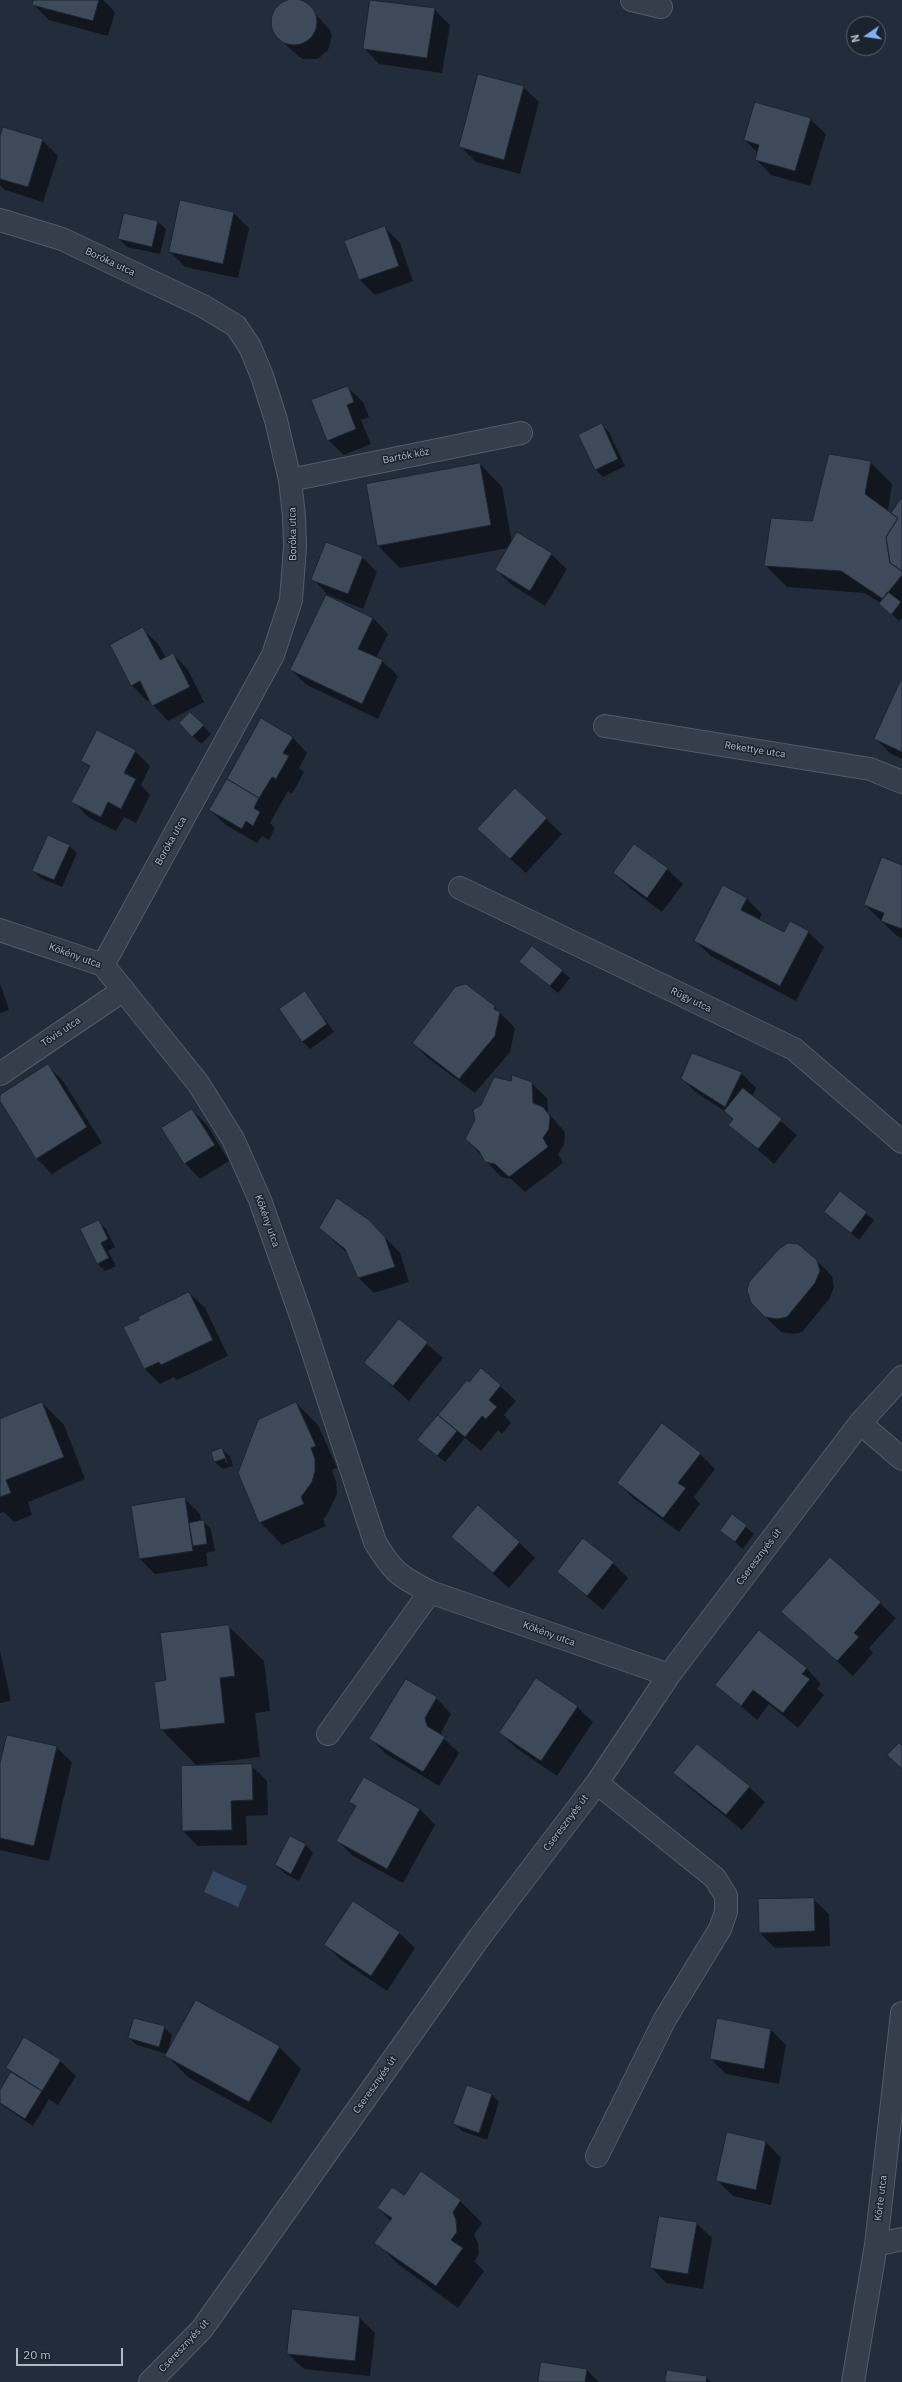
<!DOCTYPE html>
<html>
<head>
<meta charset="utf-8">
<style>
  body { margin:0 }
  #map { position:relative; width:902px; height:2382px; overflow:hidden; background:#222c3a; font-family:"IBM Plex Sans",sans-serif }
  canvas { display:block }
  .north { position:absolute; left:846px; top:16px; width:40px; height:40px; box-sizing:border-box; background:#1b232f; border:1px solid #575f6b; border-radius:50%; rotate:257deg; font-size:11px; font-weight:700; line-height:16px; text-align:center; color:#b0b9c6 }
  .north::after { content:''; display:block; margin:auto; width:14px; height:18px; background:#84b0f8; clip-path:polygon(50% 0,100% 100%,50% 72%,0 100%) }
  .scale { position:absolute; left:16px; top:2348px; width:107px; height:18px; box-sizing:border-box; border:2px solid #b0b9c6; border-top:0; padding-left:5px; font-size:12px; line-height:14px; white-space:nowrap; color:#b0b9c6; -webkit-text-stroke:3px #1b232f; paint-order:stroke }
</style>
</head>
<body>
<div id="map">
<canvas width="902" height="2382"></canvas>
<div class="north">N</div>
<div class="scale">20 m</div>
</div>
<script>
const g = document.querySelector('canvas').getContext('2d');
g.lineJoin = 'round';
function paint(path, color) { g.fillStyle = color; g.fill(path, 'evenodd'); }
function trace(path, color, width, dash) { g.strokeStyle = color; g.lineWidth = width; g.lineCap = dash ? 'butt' : 'round'; g.setLineDash(dash || []); g.stroke(path); }
function label(font, color, halo, rows, align = 'center') {
  g.font = font + ' "IBM Plex Sans",sans-serif'; g.lineWidth = 3; g.setLineDash([]); g.textBaseline = 'middle'; g.strokeStyle = halo; g.fillStyle = color; for (const [text, x, y, turn = 0] of rows) {
    g.save(); g.translate(x, y); g.rotate((+turn || 0) * Math.PI / 180); g.textAlign = isNaN(turn) ? turn : align; if (halo) g.strokeText(text, 0, 0); g.fillText(text, 0, 0); g.restore();
  }
}
paint(new Path2D(`
  M213 1871 247 1886 238 1907 204 1892Z`), '#354761');
paint(new Path2D(`
  M35 0H103L115 12 108 36 49 20 34 5Z
  M371 0 434 9 450 25 442 73 379 64 364 48Z
  M298 1 305 3 330 30 332 36 328 50 318 59H303L297 55 281 40 273 27 274 13 284 3Z
  M523 87 539 102 520 174 476 162 461 147Z
  M810 119 826 134 810 186 771 175 756 159 758 153 745 140Z
  M42 140 58 156 43 202 5 190 0 185V141Z
  M233 213 249 228 238 278 185 267 170 252Z
  M125 214 158 222 166 229 160 254 127 247 119 239Z
  M384 227 400 243 413 281 375 295 359 279Z
  M347 387 363 402 369 417 361 420 371 444 344 455 328 440Z
  M602 425 609 432 625 466 603 477 596 470Z
  M870 462 892 484 888 511 891 514 902 499V618L899 621 881 603 864 593 787 587 765 565 813 522Z
  M480 464 502 487 512 543 551 554 567 569 545 606 512 585 496 570 509 548 400 568 378 546 367 485Z
  M362 557 377 572 363 609 328 595 313 579Z
  M373 618 388 634 376 658 382 661 398 676 378 719 307 685 291 670Z
  M143 629 158 644 166 658 173 654 188 670 204 702 168 721 153 705 150 699 147 701 132 685Z
  M902 682V759L891 754 876 739Z
  M190 713 211 734 201 744 180 723Z
  M292 737 307 753 299 768 304 772 292 794 288 791 270 823 275 828 269 840 262 836 257 843 226 825 210 810Z
  M135 751 150 766 141 785 150 795 136 823 124 817 116 831 88 817 73 801 90 768 82 761Z
  M515 789 562 834 526 873 494 844Z
  M635 845 667 869 683 884 662 912 630 888 614 873Z
  M69 846 77 853 62 887 41 878 33 871Z
  M902 866V938L897 936 865 905Z
  M747 899 762 914 759 920 784 933 808 932 824 947 796 1001 711 956 695 941Z
  M520 962 562 971 570 978 558 993Z
  M0 983 9 1010 0 1013Z
  M305 992 334 1032 310 1049 302 1041Z
  M494 1007 515 1028 510 1052 475 1093 428 1058 413 1043Z
  M48 1066 63 1081 102 1143 52 1174 37 1159 0 1099V1096Z
  M741 1073 756 1088 752 1097 797 1135 774 1164 730 1125 734 1119 726 1112 698 1094 682 1079Z
  M511 1082 531 1083 547 1098 548 1113 565 1132 564 1145 558 1154 563 1163 525 1192 511 1179 501 1177 466 1139Z
  M192 1110 207 1125 229 1161 200 1179 185 1163Z
  M840 1192 874 1220 859 1240 825 1211Z
  M98 1221 106 1229 115 1247 108 1251 116 1266 105 1271 97 1263Z
  M320 1228 384 1236 400 1253 409 1282 374 1293 359 1278 348 1254Z
  M816 1260 832 1276 834 1287 830 1298 802 1332 793 1334 781 1332 752 1303Z
  M189 1293 205 1308 228 1356 177 1380 174 1377 160 1384 145 1369 125 1328Z
  M399 1320 443 1358 409 1401 366 1363Z
  M469 1384 500 1386 516 1401 504 1415 511 1423 502 1434 498 1430 481 1451 465 1438 445 1462 426 1447 442 1419Z
  M42 1403 64 1425 85 1479 28 1502 32 1515 14 1522 4 1512 0 1513V1420Z
  M296 1403 318 1425 337 1468 332 1470 336 1482 337 1494 327 1515 323 1519 326 1526 282 1545 260 1522Z
  M222 1449 230 1457 233 1466 223 1469 215 1462ZM224 1457H226L228 1463H226Z
  M700 1454 715 1469 694 1497 700 1504 679 1532 633 1498 618 1483Z
  M184 1498 200 1514 201 1522H204L211 1529 215 1551 206 1553 208 1566 155 1574 140 1559Z
  M732 1516 754 1534 743 1549 721 1531Z
  M452 1537 519 1542 535 1558 509 1588Z
  M830 1558 896 1618 869 1648 873 1653 853 1676 783 1612Z
  M613 1563 628 1578 603 1610 558 1572Z
  M228 1626 264 1661 270 1711 255 1713 260 1757 196 1765 161 1729 167 1681Z
  M0 1651 11 1701 0 1703Z
  M806 1668 821 1684 817 1689 824 1695 798 1728 769 1704 757 1720 717 1685Z
  M436 1698 451 1714 440 1735 459 1753 439 1786 386 1754 371 1739Z
  M577 1707 593 1722 557 1776 516 1748 500 1733Z
  M697 1745 749 1787 765 1802 742 1830 690 1788 675 1773Z
  M56 1747 72 1762 49 1861 0 1850V1768Z
  M251 1765 267 1781 268 1815 246 1816 247 1845 198 1846 183 1831Z
  M351 1802 420 1809 435 1825 403 1883 353 1856 338 1841 356 1808Z
  M291 1838 306 1845 313 1853 299 1881 284 1873 276 1865Z
  M813 1899 829 1914 830 1946 775 1948 760 1933Z
  M354 1902 399 1933 415 1948 387 1991 341 1960 326 1945Z
  M718 2019 771 2030 786 2045 779 2084 726 2074 711 2059Z
  M164 2027 172 2035 167 2054 137 2045 129 2038Z
  M25 2039 60 2061 76 2076 58 2105 49 2099 33 2126 0 2104V2091L12 2073 7 2068Z
  M279 2047 301 2069 271 2123 189 2078 167 2056Z
  M492 2095 499 2102 487 2140 462 2131 455 2124Z
  M728 2133 766 2142 781 2158 771 2205 733 2196 718 2181Z
  M404 2197 460 2201 482 2223 474 2235 478 2243 479 2254 474 2261 484 2271 458 2308 398 2264 376 2242 391 2221 378 2208Z
  M696 2223 712 2238 703 2289 666 2283 651 2267Z
  M359 2317 375 2333 370 2376 304 2369 288 2354Z
  M587 2370 599 2382H539Z
  M706 2377 711 2382H666Z`), '#0007');
const building = new Path2D(`
  M271 22a23 23 0 1 1 46 0a23 23 0 1 1-46 0Z
  M34 0H99L93 21 32 5Z
  M370 0 435 8 427 58 363 49Z
  M478 74 524 86 504 160 459 147Z
  M755 102 811 118 795 171 755 160 759 145 744 140Z
  M3 127 43 139 28 187 0 179V137Z
  M180 200 234 212 223 264 169 252Z
  M124 213 158 221 152 247 118 239Z
  M385 226 399 266 359 280 344 241Z
  M348 386 354 402 347 405 356 429 327 441 311 400Z
  M602 423 618 459 595 470 578 435Z
  M829 454 871 461 865 494 898 518 886 537 890 563 902 571V575L883 599 841 571 764 566 771 518 812 521Z
  M480 463 491 525 377 546 366 484Z
  M902 497V571L890 563 886 537 898 518 891 513Z
  M517 532 552 553 530 591 495 570Z
  M326 542 363 556 348 594 311 580Z
  M888 592 901 602 891 615 879 604Z
  M326 595 373 618 358 649 383 660 362 704 290 670Z
  M143 627 160 660 173 653 190 687 152 706 140 681 131 686 110 645Z
  M901 680H902V752L874 739Z
  M190 712 204 725 192 737 179 723Z
  M261 718 293 737 283 753 289 756 276 779 272 777 259 798 227 779Z
  M97 730 136 750 124 773 136 779 121 809 108 802 101 817 71 802 90 766 81 761Z
  M227 779 259 798 254 808 260 812 253 826 246 821 242 829 209 810Z
  M515 788 547 818 510 859 477 829Z
  M48 835 70 845 54 880 32 871Z
  M634 844 668 868 647 898 613 873Z
  M882 857 902 865V929L881 921 884 913 864 905Z
  M723 885 747 898 741 910 784 932 790 921 809 931 780 986 694 941Z
  M532 946 563 970 550 986 519 962Z
  M466 984 495 1006 494 1009 500 1012 495 1036 459 1079 412 1043 455 987Z
  M305 991 327 1024 302 1042 279 1009Z
  M692 1053 742 1072 725 1107 681 1079Z
  M48 1064 87 1127 36 1159 0 1101V1095Z
  M512 1075 532 1082 533 1103 543 1107 550 1116 549 1129 543 1138 548 1147 509 1177 495 1164 485 1162 479 1151 465 1139 475 1120 473 1110 481 1105 494 1077 511 1081Z
  M743 1088 782 1119 758 1149 728 1125 733 1119 724 1111Z
  M192 1109 215 1145 184 1164 161 1128Z
  M840 1191 867 1212 851 1233 824 1212Z
  M337 1198 369 1220 385 1237 395 1267 358 1278 345 1249 319 1228Z
  M99 1220 108 1239 101 1243 109 1258 97 1264 80 1229Z
  M788 1243 798 1244 817 1260 820 1271 815 1283 787 1317 777 1319 765 1317 751 1303 747 1290 749 1282 779 1249Z
  M189 1292 213 1340 161 1365 159 1362 144 1369 123 1327 139 1320 138 1317Z
  M399 1319 428 1342 393 1386 364 1363Z
  M481 1368 501 1385 489 1400 497 1407 486 1419 482 1416 465 1437 438 1415 467 1380 469 1382Z
  M42 1402 64 1457 6 1480 11 1493 0 1497V1419Z
  M296 1402 316 1446 311 1448 315 1459V1471L312 1482 301 1497 304 1504 259 1523 238 1473 258 1420Z
  M438 1415 457 1431 437 1456 417 1440Z
  M662 1423 701 1453 678 1483 686 1488 663 1518 617 1483Z
  M222 1448 226 1458 214 1462 211 1452Z
  M185 1497 193 1551 139 1559 131 1506Z
  M478 1505 520 1542 493 1573 451 1537Z
  M732 1514 747 1525 735 1542 720 1531Z
  M204 1520 207 1544 193 1546 189 1523Z
  M583 1538 614 1562 587 1596 557 1572Z
  M830 1557 881 1602 854 1633 859 1637 837 1661 781 1612Z
  M229 1625 235 1676 220 1678 225 1723 160 1730 154 1682 166 1680 160 1633Z
  M759 1630 807 1668 802 1674 810 1679 783 1713 753 1690 741 1706 715 1685Z
  M536 1678 578 1706 541 1761 499 1733Z
  M406 1679 437 1697 425 1718 427 1726 445 1737 423 1772 369 1739Z
  M7 1735 57 1746 34 1846 0 1838V1763Z
  M899 1743 902 1745V1769L887 1755Z
  M697 1744 750 1786 726 1815 673 1773Z
  M252 1764 253 1800 231 1801 232 1830 182 1831 181 1766Z
  M364 1777 420 1809 387 1869 336 1841 356 1806 349 1802Z
  M290 1836 306 1844 291 1874 275 1865Z
  M814 1898 815 1931 759 1933 758 1899Z
  M353 1901 400 1932 371 1976 324 1945Z
  M196 2000 280 2046 249 2102 165 2056Z
  M134 2018 165 2026 159 2047 128 2038Z
  M717 2018 771 2029 764 2069 710 2059Z
  M24 2037 61 2060 42 2091 6 2068Z
  M11 2072 42 2091 25 2119 0 2103V2090Z
  M467 2085 492 2094 479 2133 453 2124Z
  M727 2132 766 2141 756 2190 716 2181Z
  M421 2171 461 2200 453 2212 456 2220 457 2232 451 2240 463 2248 436 2286 374 2243 392 2218 377 2208 392 2187 404 2195Z
  M659 2216 697 2222 688 2274 650 2268Z
  M292 2309 360 2316 355 2361 287 2354Z
  M541 2362 587 2369 585 2382H538Z
  M667 2370 707 2376 706 2382H665Z`);
paint(building, '#3e4a59');
trace(building, '#1d2531', 1);
const street = new Path2D(`
  M632 0 661 7
  M0 220 62 239 203 306 236 326 250 347 262 376 276 420 290 480 294 516 295 547 291 600 273 655 103 965
  M290 480 521 433
  M605 726 870 769 902 782
  M460 888 794 1049 902 1142
  M0 930 103 965 198 1083 233 1139 260 1200 302 1319 375 1542C392 1571 400 1577 430 1592L669 1675
  M0 1074 122 991
  M860 1423 902 1459
  M328 1734 430 1592
  M597 1783 715 1878 726 1896V1912L720 1929 665 2019 597 2156
  M876 2245 902 2239
  M150 2382 202 2329 479 1938 597 1783 669 1675 860 1423 902 1377
  M853 2382 876 2245 902 2013`);
trace(street, '#535c68', 24);
trace(street, '#353e4a', 22);
label('10px', '#b0b9c6', '#1b232f', [
  ["Boróka utca",110,262,25],
  ["Bartók köz",406,456,-11],
  ["Boróka utca",293,534,-91],
  ["Rekettye utca",755,750,9],
  ["Boróka utca",171,841,-61],
  ["Kökény utca",75,956,20],
  ["Rügy utca",691,1000,26],
  ["Tövis utca",61,1032,-34],
  ["Kökény utca",267,1221,70],
  ["Cseresznyés út",759,1557,-53],
  ["Kökény utca",549,1634,20],
  ["Cseresznyés út",566,1823,-53],
  ["Cseresznyés út",375,2085,-55],
  ["Körte utca",881,2198,-83],
  ["Cseresznyés út",184,2346,-47]
]);
</script>
</body>
</html>
